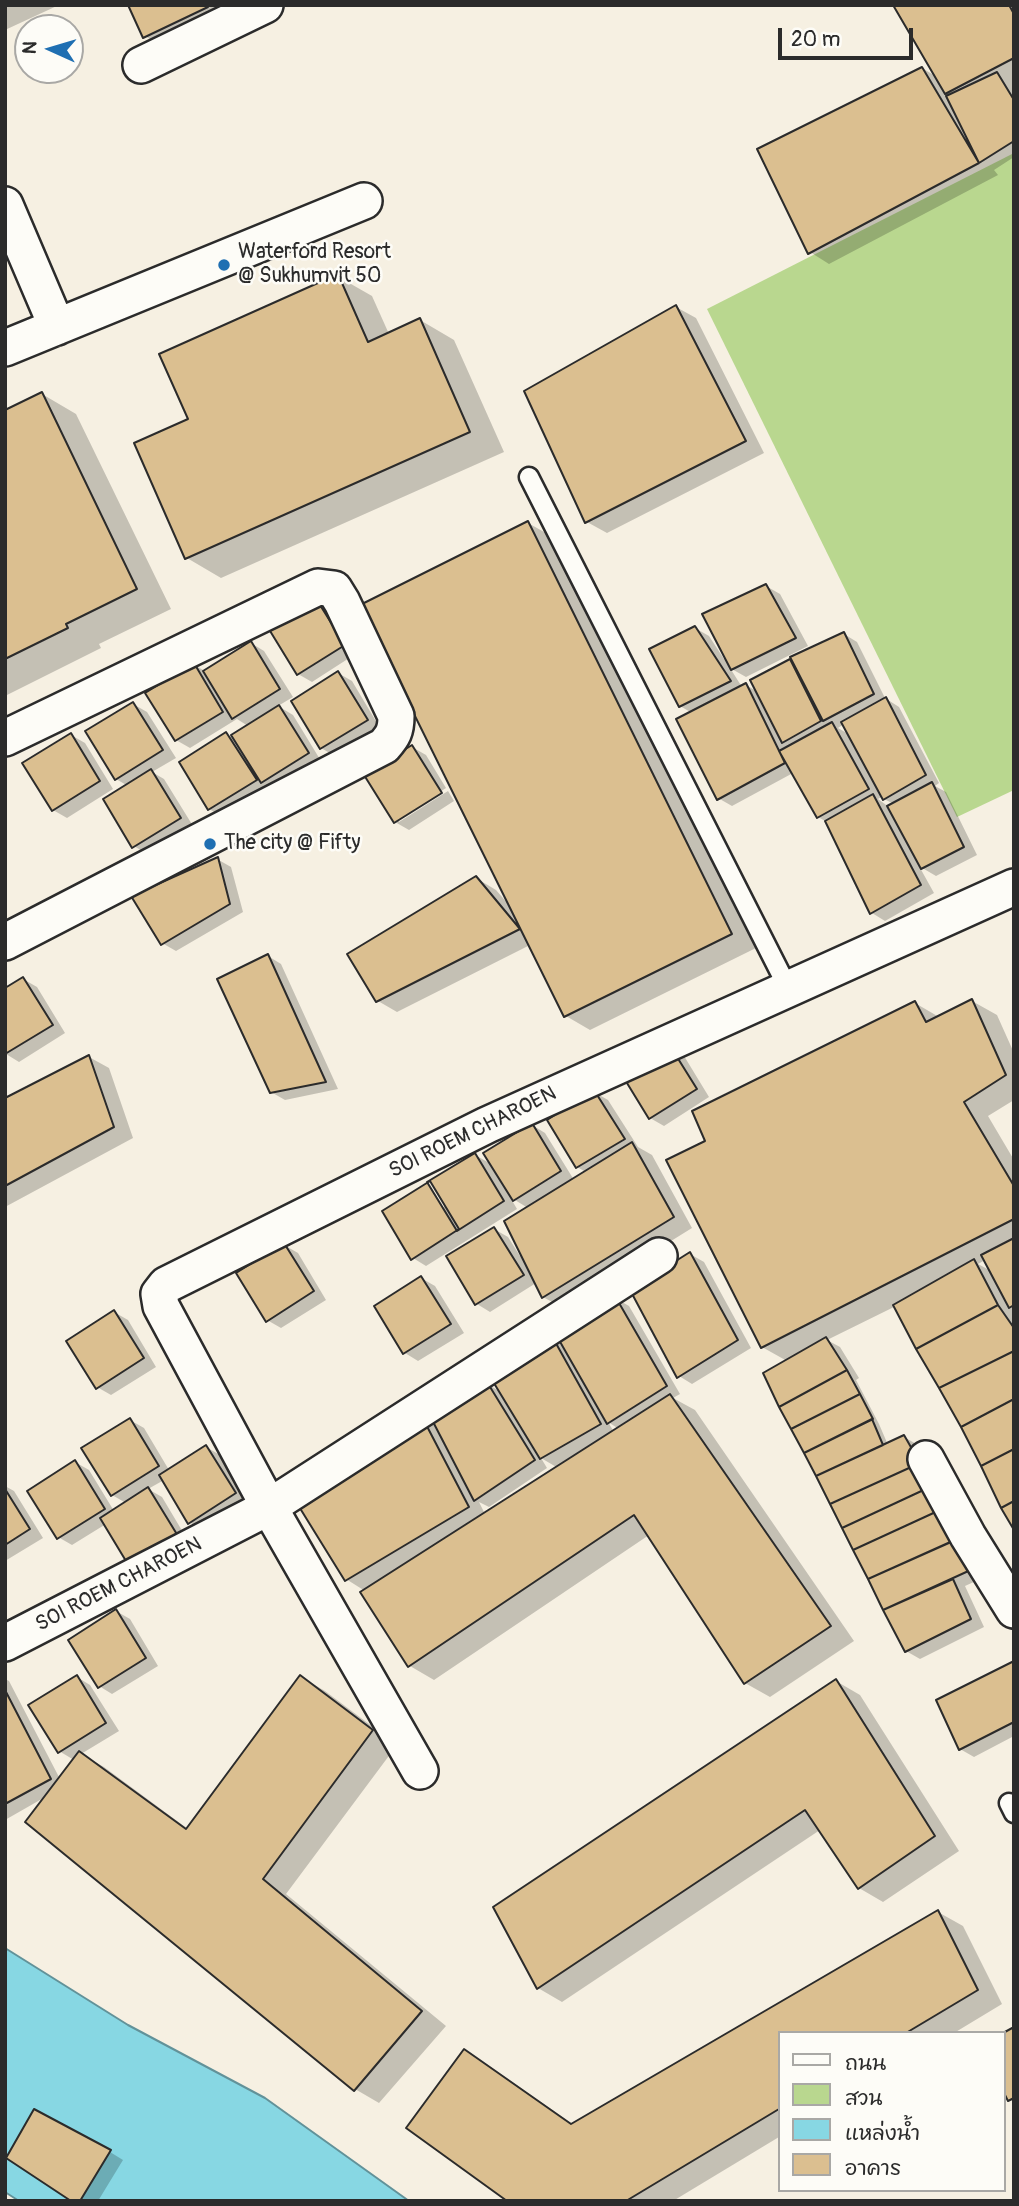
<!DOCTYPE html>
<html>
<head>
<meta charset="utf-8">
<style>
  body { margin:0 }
  #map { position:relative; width:1019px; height:2206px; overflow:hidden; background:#f6f0e2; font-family:Pangolin,"Playpen Sans Thai",sans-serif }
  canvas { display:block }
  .frame { position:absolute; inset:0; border:7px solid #2b2b2b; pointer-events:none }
  .legend { position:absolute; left:778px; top:2031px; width:228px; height:161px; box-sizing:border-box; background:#fdfcf7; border:2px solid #a9a8a5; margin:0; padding:9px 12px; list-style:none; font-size:21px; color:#2b2b2b }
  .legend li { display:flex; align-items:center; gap:14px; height:35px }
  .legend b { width:35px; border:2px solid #a9a8a5 }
  .north { position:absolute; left:14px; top:14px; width:70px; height:70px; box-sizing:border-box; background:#fdfcf7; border:2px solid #a9a8a5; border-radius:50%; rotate:274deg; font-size:19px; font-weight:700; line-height:28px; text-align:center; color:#2b2b2b }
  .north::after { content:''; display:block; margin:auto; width:24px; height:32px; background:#1f6fb2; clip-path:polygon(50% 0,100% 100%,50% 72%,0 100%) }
  .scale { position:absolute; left:778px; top:28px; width:135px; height:32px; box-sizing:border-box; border:4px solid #2b2b2b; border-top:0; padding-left:9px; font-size:21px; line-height:24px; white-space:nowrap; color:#2b2b2b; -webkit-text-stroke:5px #fdfcf7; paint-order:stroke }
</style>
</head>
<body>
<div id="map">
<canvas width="1019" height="2206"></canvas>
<div class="frame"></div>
<ul class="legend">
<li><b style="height:9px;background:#fdfcf7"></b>ถนน</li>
<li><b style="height:19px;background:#b9d78f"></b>สวน</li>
<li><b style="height:19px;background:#87d7e3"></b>แหล่งน้ำ</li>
<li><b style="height:19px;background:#dbbf90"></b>อาคาร</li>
</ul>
<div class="north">N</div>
<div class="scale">20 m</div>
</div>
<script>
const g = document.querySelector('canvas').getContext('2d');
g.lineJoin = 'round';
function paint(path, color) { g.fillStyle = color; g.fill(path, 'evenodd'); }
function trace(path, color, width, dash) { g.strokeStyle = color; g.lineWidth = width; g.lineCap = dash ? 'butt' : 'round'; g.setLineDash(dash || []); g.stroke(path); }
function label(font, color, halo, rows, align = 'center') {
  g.font = font + ' Pangolin,sans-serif'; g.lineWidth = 5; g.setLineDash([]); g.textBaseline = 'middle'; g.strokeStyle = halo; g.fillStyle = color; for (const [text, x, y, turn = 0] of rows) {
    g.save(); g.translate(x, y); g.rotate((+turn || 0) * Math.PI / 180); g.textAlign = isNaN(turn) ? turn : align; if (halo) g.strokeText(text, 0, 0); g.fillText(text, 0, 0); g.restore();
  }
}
paint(new Path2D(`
  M1014 153V790L957 817 707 309Z`), '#b9d78f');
const water = new Path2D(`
  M5 1948 128 2025 265 2098 409 2201H19L5 2192Z`);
paint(water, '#87d7e3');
trace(water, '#629299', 2);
paint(new Path2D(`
  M5 5H59L5 30Z
  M130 5H221L227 18 165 48 145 36Z
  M895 5H1014V157L994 170 998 175 829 264 810 252 922 68 937 77Z
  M337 276 372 296 389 334 420 320 454 340 504 452 221 578 187 558 191 420Z
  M676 307 696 318 764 453 607 533 587 522Z
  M42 394 76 414 171 609 99 644 101 648 5 696V412Z
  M528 523 553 537 756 948 590 1030 566 1016 530 945 397 1012 378 1001 476 878 496 890 509 905Z
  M766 586 780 594 808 646 746 677 730 668 742 687 746 685 758 692 752 681 844 634 857 642 885 698 899 707 939 783 935 786 946 792 977 855 936 876 919 866 934 893 885 921 872 913 827 822 818 817 793 773 732 806 718 798 692 713 680 706 695 628 709 636 724 659 726 658ZM844 724 850 735 838 728ZM883 796 884 799 894 804 889 807 878 799Z
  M315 599 329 607 357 653 312 682 298 674Z
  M251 643 264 651 293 697 278 706 293 715 321 761 223 817 209 809 226 734 232 737 248 726 237 719 190 748 176 740 194 665 205 671Z
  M338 673 352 681 380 728 335 756 321 748Z
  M133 704 147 712 176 758 152 772 164 779 193 826 147 854 134 846 128 786 116 779Z
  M71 735 85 743 113 789 67 818 53 810Z
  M412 747 426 755 446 788 399 818V822L448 791 454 801 409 830 395 822Z
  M217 859 231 867 243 912 176 951 162 943Z
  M268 956 281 964 338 1089 285 1100 271 1092Z
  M23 979 37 987 65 1033 19 1062 6 1054 5 990Z
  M972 1001 997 1015 1014 1053V1100L988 1116 1014 1160V1528L962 1426 896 1306 827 1340 840 1347 859 1378 856 1380 879 1424 888 1445 904 1437 918 1445 987 1576 965 1586 984 1627 920 1659 906 1651 817 1475 787 1361 762 1347 707 1142 915 1003 939 1017ZM985 1260 991 1271 978 1264Z
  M681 1051 709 1097 664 1126 650 1118Z
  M89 1057 109 1068 133 1138 5 1207V1100Z
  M594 1092 608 1100 638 1147 652 1155 692 1228 563 1308 543 1297 536 1283 490 1312 477 1304 494 1229 508 1237 520 1256 523 1255 528 1208 510 1197 517 1209 426 1266 413 1258 475 1155 493 1165 532 1125 545 1133 574 1180 586 1172 577 1167Z
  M284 1245 298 1253 326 1300 281 1328 267 1320Z
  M690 1254 704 1262 751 1348 692 1384 679 1376Z
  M421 1278 435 1286 464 1333 418 1361 405 1353Z
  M615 1298 629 1306 680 1394 673 1398 695 1410 854 1641 770 1697 745 1683 649 1535 434 1680 410 1666 365 1591 346 1579 288 1484 487 1384 501 1392 553 1340 565 1347ZM608 1422 619 1429 614 1432ZM541 1458 558 1468 485 1514 479 1502 489 1507 547 1468Z
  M114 1312 128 1320 156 1367 111 1395 97 1387Z
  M130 1420 144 1428 169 1470 206 1447 220 1455 248 1502 203 1530 189 1522 164 1480 148 1489 162 1497 190 1544 106 1524 72 1545 58 1537 75 1462 89 1470 114 1511 126 1503 112 1495Z
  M5 1486 14 1491 43 1538 5 1561Z
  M116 1611 130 1619 158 1666 112 1694 99 1686Z
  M1014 1663V1736L974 1757 960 1749Z
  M77 1677 90 1685 119 1731 81 1754 104 1767 188 1829 301 1677 325 1691 397 1745 286 1894 446 2026 379 2103 355 2089 47 1796 5 1820V1679L9 1681 60 1779 74 1760 59 1751Z
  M836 1681 860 1695 959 1851 883 1902 859 1888 820 1830 562 2002 538 1988Z
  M938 1912 963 1926 1002 2004 954 2033H779V2137L673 2201H510L465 2052 489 2066 574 2125Z
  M110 2152 123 2160 98 2201H75Z`), '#0003');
const building = new Path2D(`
  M128 5H207L208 7 143 38Z
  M893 5H1009L1014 14V58L945 94Z
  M922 67 979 163 808 254 757 149Z
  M997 72 1014 100V141L979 163 946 96Z
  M338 274 368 342 420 318 470 432 185 559 134 443 188 419 159 354Z
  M676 305 746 441 585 523 524 391Z
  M42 392 137 589 66 624 68 628 5 659V410Z
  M528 521 732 934 564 1017 360 605Z
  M766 584 796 638 731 670 702 614Z
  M315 597 345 645 297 675 267 626Z
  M695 626 731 681 679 707 649 649Z
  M844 632 874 694 823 721 790 657Z
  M251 641 280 689 232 719 203 671Z
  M790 659 821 721 782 743 750 680Z
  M194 663 223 712 175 741 145 693Z
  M338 671 368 720 320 749 291 701Z
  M746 683 785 763 717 800 676 719Z
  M886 697 926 775 883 800 841 722Z
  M133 702 163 750 115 780 85 731Z
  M279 705 309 753 261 783 231 735Z
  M832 722 869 789 817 818 779 751Z
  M226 732 257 780 208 810 179 762Z
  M71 733 100 781 52 811 22 763Z
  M412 745 442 793 394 823 364 775Z
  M151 769 181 818 132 848 103 799Z
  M932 782 964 847 921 869 887 806Z
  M873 794 921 885 870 914 825 821Z
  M218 857 230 904 161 945 131 896Z
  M476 876 520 929 376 1002 347 954Z
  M268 954 326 1082 270 1093 217 979Z
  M23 977 53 1025 5 1054V988Z
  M972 999 1006 1075 964 1102 1014 1186V1219L761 1348 666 1160 705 1141 692 1111 915 1001 926 1022Z
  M667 1041 697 1089 649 1119 619 1070Z
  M89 1055 114 1127 5 1186V1098Z
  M594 1090 625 1139 576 1168 547 1120Z
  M532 1123 561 1171 513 1201 483 1153Z
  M632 1142 674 1217 542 1298 504 1221Z
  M475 1153 504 1201 457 1231 427 1182Z
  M430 1181 459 1229 411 1260 382 1211Z
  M494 1227 524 1275 475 1305 446 1256Z
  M1014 1238V1305L1009 1308 981 1255Z
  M284 1243 314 1291 266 1322 236 1273Z
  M690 1252 738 1340 677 1378 630 1290Z
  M974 1259 998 1305 916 1349 893 1305Z
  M421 1276 451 1324 403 1354 374 1306Z
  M615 1296 667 1386 607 1424 555 1333Z
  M998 1305 1014 1328V1351L939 1388 916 1349Z
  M114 1310 144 1358 96 1389 66 1341Z
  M826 1337 847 1370 779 1407 763 1373Z
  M553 1338 601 1424 540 1459 489 1375Z
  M1014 1351V1399L961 1427 939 1388Z
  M847 1370 860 1394 791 1429 779 1407Z
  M487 1382 535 1460 474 1501 430 1416Z
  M670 1394 831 1626 744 1684 634 1515 408 1667 360 1592Z
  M860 1394 873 1419 804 1453 791 1429Z
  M1014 1399V1449L981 1466 961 1427Z
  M419 1411 469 1507 345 1581 285 1484Z
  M130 1418 159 1466 111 1496 81 1448Z
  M872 1419 883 1445 816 1476 804 1453Z
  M904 1435 920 1463 830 1504 816 1476Z
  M206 1445 236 1493 188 1524 159 1475Z
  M1014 1449V1501L1001 1508 981 1466Z
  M75 1460 105 1509 57 1539 27 1491Z
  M920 1463 930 1487 842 1528 830 1504Z
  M148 1487 178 1536 129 1566 100 1518Z
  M930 1487 940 1510 853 1550 842 1528Z
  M5 1489 30 1529 5 1545Z
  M1014 1501V1530L1001 1508Z
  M940 1510 957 1539 868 1579 853 1550Z
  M960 1538 975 1568 883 1610 868 1579Z
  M953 1579 971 1619 905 1652 883 1610Z
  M116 1609 146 1658 98 1688 68 1640Z
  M1014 1661V1722L959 1750 936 1700Z
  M77 1675 106 1723 58 1753 28 1705Z
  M300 1675 373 1730 263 1879 422 2011 354 2091 25 1822 79 1751 186 1829Z
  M836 1679 935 1836 858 1889 805 1810 537 1989 493 1907Z
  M5 1690 51 1779 5 1804Z
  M938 1910 978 1990 906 2033H779V2109L626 2201H507L406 2128 464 2049 571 2124Z
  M1014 2027V2098L1008 2101 1003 2091V2033Z
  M34 2109 111 2150 80 2201H71L6 2158Z`);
paint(building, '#dbbf90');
trace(building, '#2b2b2b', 2);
const service = new Path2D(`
  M529 477 788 988
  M1009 1803 1014 1813`);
const minor = new Path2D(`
  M141 65 265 5
  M5 205 57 327
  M5 348 364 201
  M5 738 318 587 334 589 342 602 396 716C396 731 393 736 384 746L5 942
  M659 1256 269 1507 161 1306 159 1294 166 1285 487 1125 1014 887
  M926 1459 968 1536 1014 1610
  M5 1643 269 1507 420 1771`);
trace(service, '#2b2b2b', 23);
trace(minor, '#2b2b2b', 40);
trace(service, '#fdfcf7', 18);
trace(minor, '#fdfcf7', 35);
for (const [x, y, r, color] of [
  [224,265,7,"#1f6fb2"],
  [210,844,7,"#1f6fb2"]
]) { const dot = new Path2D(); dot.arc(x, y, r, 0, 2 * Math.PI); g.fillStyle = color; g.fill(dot); trace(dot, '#fdfcf7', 2.5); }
label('21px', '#2b2b2b', '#fdfcf7', [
  ["Waterford Resort",238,253],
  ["@ Sukhumvit 50",238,277],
  ["The city @ Fifty",224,844]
], 'left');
label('21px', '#2b2b2b', '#fdfcf7', [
  ["SOI ROEM CHAROEN",473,1133,-26],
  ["SOI ROEM CHAROEN",119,1585,-27]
]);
</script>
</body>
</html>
